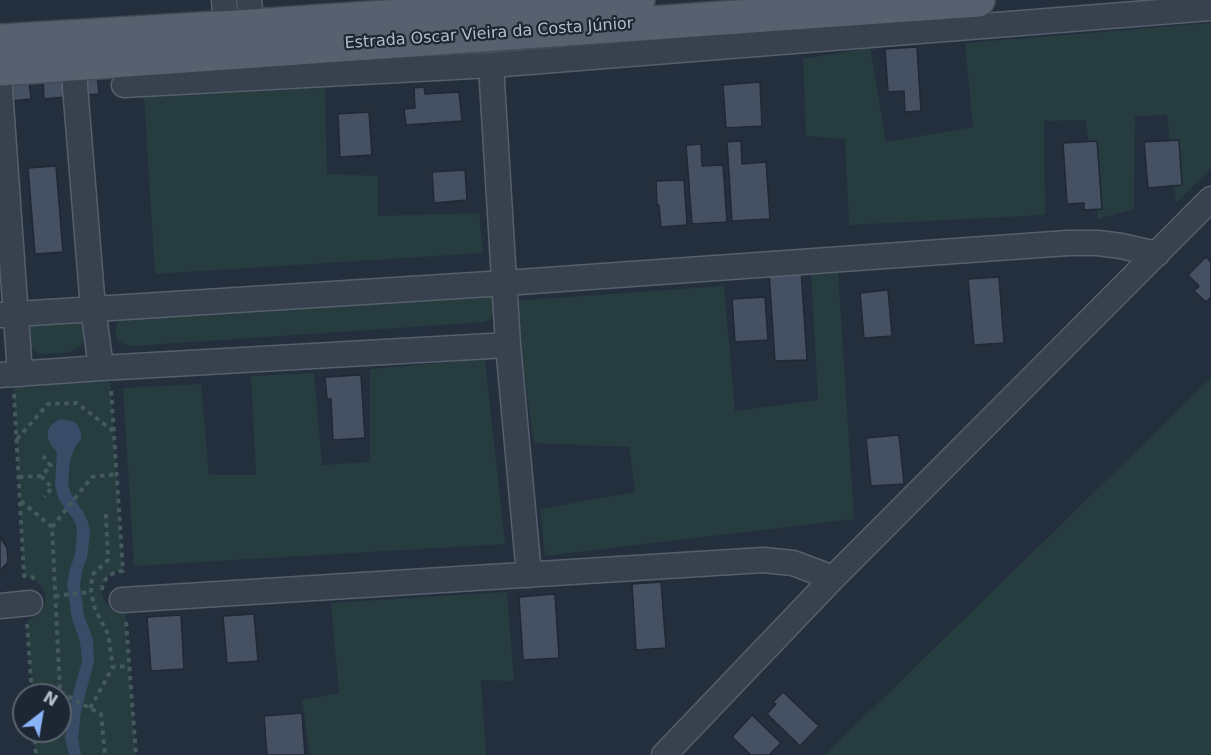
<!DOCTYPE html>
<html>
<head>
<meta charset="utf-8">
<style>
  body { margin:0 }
  #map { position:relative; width:1211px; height:755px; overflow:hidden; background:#242f3e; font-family:"DejaVu Sans",sans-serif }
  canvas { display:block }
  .north { position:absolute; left:12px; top:683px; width:60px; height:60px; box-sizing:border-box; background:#1d2633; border:2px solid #59626f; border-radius:50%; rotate:31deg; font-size:16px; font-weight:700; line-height:24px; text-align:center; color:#b4bcc9 }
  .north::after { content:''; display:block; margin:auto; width:21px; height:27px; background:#8ab4f8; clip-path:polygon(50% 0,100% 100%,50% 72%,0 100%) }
</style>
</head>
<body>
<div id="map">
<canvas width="1211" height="755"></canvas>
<div class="north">N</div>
</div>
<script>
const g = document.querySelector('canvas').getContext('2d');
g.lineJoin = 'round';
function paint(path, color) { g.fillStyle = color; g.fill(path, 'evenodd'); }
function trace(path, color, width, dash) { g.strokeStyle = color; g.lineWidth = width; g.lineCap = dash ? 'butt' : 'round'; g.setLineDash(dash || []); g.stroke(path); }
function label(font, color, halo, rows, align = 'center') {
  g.font = font + ' "DejaVu Sans",sans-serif'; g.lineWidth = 4.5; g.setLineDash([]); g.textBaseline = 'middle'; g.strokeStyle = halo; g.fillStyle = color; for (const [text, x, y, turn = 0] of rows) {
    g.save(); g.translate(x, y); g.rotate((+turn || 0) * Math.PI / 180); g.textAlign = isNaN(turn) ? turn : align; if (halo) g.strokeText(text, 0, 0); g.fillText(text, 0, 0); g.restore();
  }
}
paint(new Path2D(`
  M1211 23V168L1176 203 1167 115 1135 116 1134 209 1098 219 1086 120 1044 121 1045 215 849 225 845 139 806 136 803 59 870 48 886 142 973 127 965 43Z
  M325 88 327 174 378 176V216L479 213 483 253 155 274 144 97Z
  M838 271 854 519 545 556 540 509 635 492 629 447 534 443 514 301 724 286 735 411 818 400 811 272Z
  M488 293C499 302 497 316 485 322L134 346C116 346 110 332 121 318Z
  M78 320C83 325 85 331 84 338 80 356 53 353 39 354L30 347 27 329 30 324Z
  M485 359 505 544 134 566 123 388 201 384 209 475H256L251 376 314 373 322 465 370 462V369Z
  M10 375 110 376 123 571C94 573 95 611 125 611L136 755H36L34 731H60V695H32L27 620C53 612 51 582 24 576L14 393Z
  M1211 378V755H825Z
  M507 592 514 681 481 680 486 755H310L302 700 339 693 331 603Z`), '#263c3f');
paint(new Path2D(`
  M61 419 72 421 77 424 81 433V439L74 449 70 461 68 484 71 494 83 512 88 522 90 533 87 558 82 571 80 585 84 616 93 639 94 662 81 711 78 738 81 755H69L65 739 69 709 82 661 80 641 72 619 67 585 70 568 75 555 77 533 76 525 73 519 59 500 55 485 57 452C45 440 43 426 61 419Z`), '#394c67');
const building = new Path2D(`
  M917 47 921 111 905 112 904 91 888 92 885 49Z
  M97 75 99 94 44 99 43 80Z
  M29 80 31 99 0 102V82Z
  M760 82 762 126 726 128 723 85Z
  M424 87 425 94 459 92 462 121 406 125 404 109 415 108 414 88Z
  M369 112 372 155 340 157 338 114Z
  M1179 140 1182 185 1148 188 1144 142Z
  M741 141 742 164 766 162 770 219 732 221 727 142Z
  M1097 141 1102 209 1084 210V203L1067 204 1063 143Z
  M701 144 702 166 723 165 727 222 692 224 686 145Z
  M56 166 63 252 35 254 28 168Z
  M465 170 467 200 434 203 432 172Z
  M684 180 687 225 661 227 659 205 657 206 656 181Z
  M1206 257 1211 262V297L1206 302 1194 291 1199 286 1188 275Z
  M801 269 807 360 775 361 769 271Z
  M999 277 1004 343 974 345 968 279Z
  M888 290 892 336 864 338 860 293Z
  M765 297 768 340 735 342 732 299Z
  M361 375 365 438 333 440 331 399H327L325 377Z
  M899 435 904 484 871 486 866 438Z
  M0 537 7 548 8 562 0 571Z
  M661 582 666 648 636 650 632 584Z
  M555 594 559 658 523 660 519 597Z
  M254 614 258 661 227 663 223 616Z
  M181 615 184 669 151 671 147 617Z
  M783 692 819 726 800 746 767 714 776 704 773 702Z
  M302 713 305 755H267L264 716Z
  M752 715 781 743 769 755H751L732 737Z`);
paint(building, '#455162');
trace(building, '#1f2835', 1.5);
const street = new Path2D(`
  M224 0 226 28
  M249 0 252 26
  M75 65V86L93 308 101 368
  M491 65 508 345 529 575
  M124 85 491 65 1211 8
  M0 89 20 374
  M0 315 505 283 1068 243H1098L1121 246 1157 254
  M0 375 101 368 508 345
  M122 600 763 560 793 563 833 578
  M0 606 30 603
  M664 755 833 578 1211 199`);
const primary = new Path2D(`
  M0 41 252 26 638 0
  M0 69 978 0`);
trace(street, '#565f6c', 27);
trace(primary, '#414a57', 36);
trace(new Path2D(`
  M14 394 24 576 32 577 37 581
  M17 439 48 404 77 403 113 431
  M41 476 52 488 44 497
  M19 477 41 476 51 466 43 456
  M21 501 52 527 60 692 57 695
  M106 514 108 560 92 575 91 592 95 609 108 634 113 667
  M52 527 92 477 117 474
  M102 590C103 578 111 572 123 571L111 389
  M55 596 91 592
  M126 622 136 755
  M27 624 32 695
  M60 692 101 714 105 755
  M90 708 113 667 129 666
  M34 731 36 755`), '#44595c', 4, [4.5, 4.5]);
trace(street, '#38414e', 24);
trace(primary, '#56606e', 33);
label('16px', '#b4bcc9', '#1d2633', [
  ["Estrada Oscar Vieira da Costa Júnior",489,34,-4]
]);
</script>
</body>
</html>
